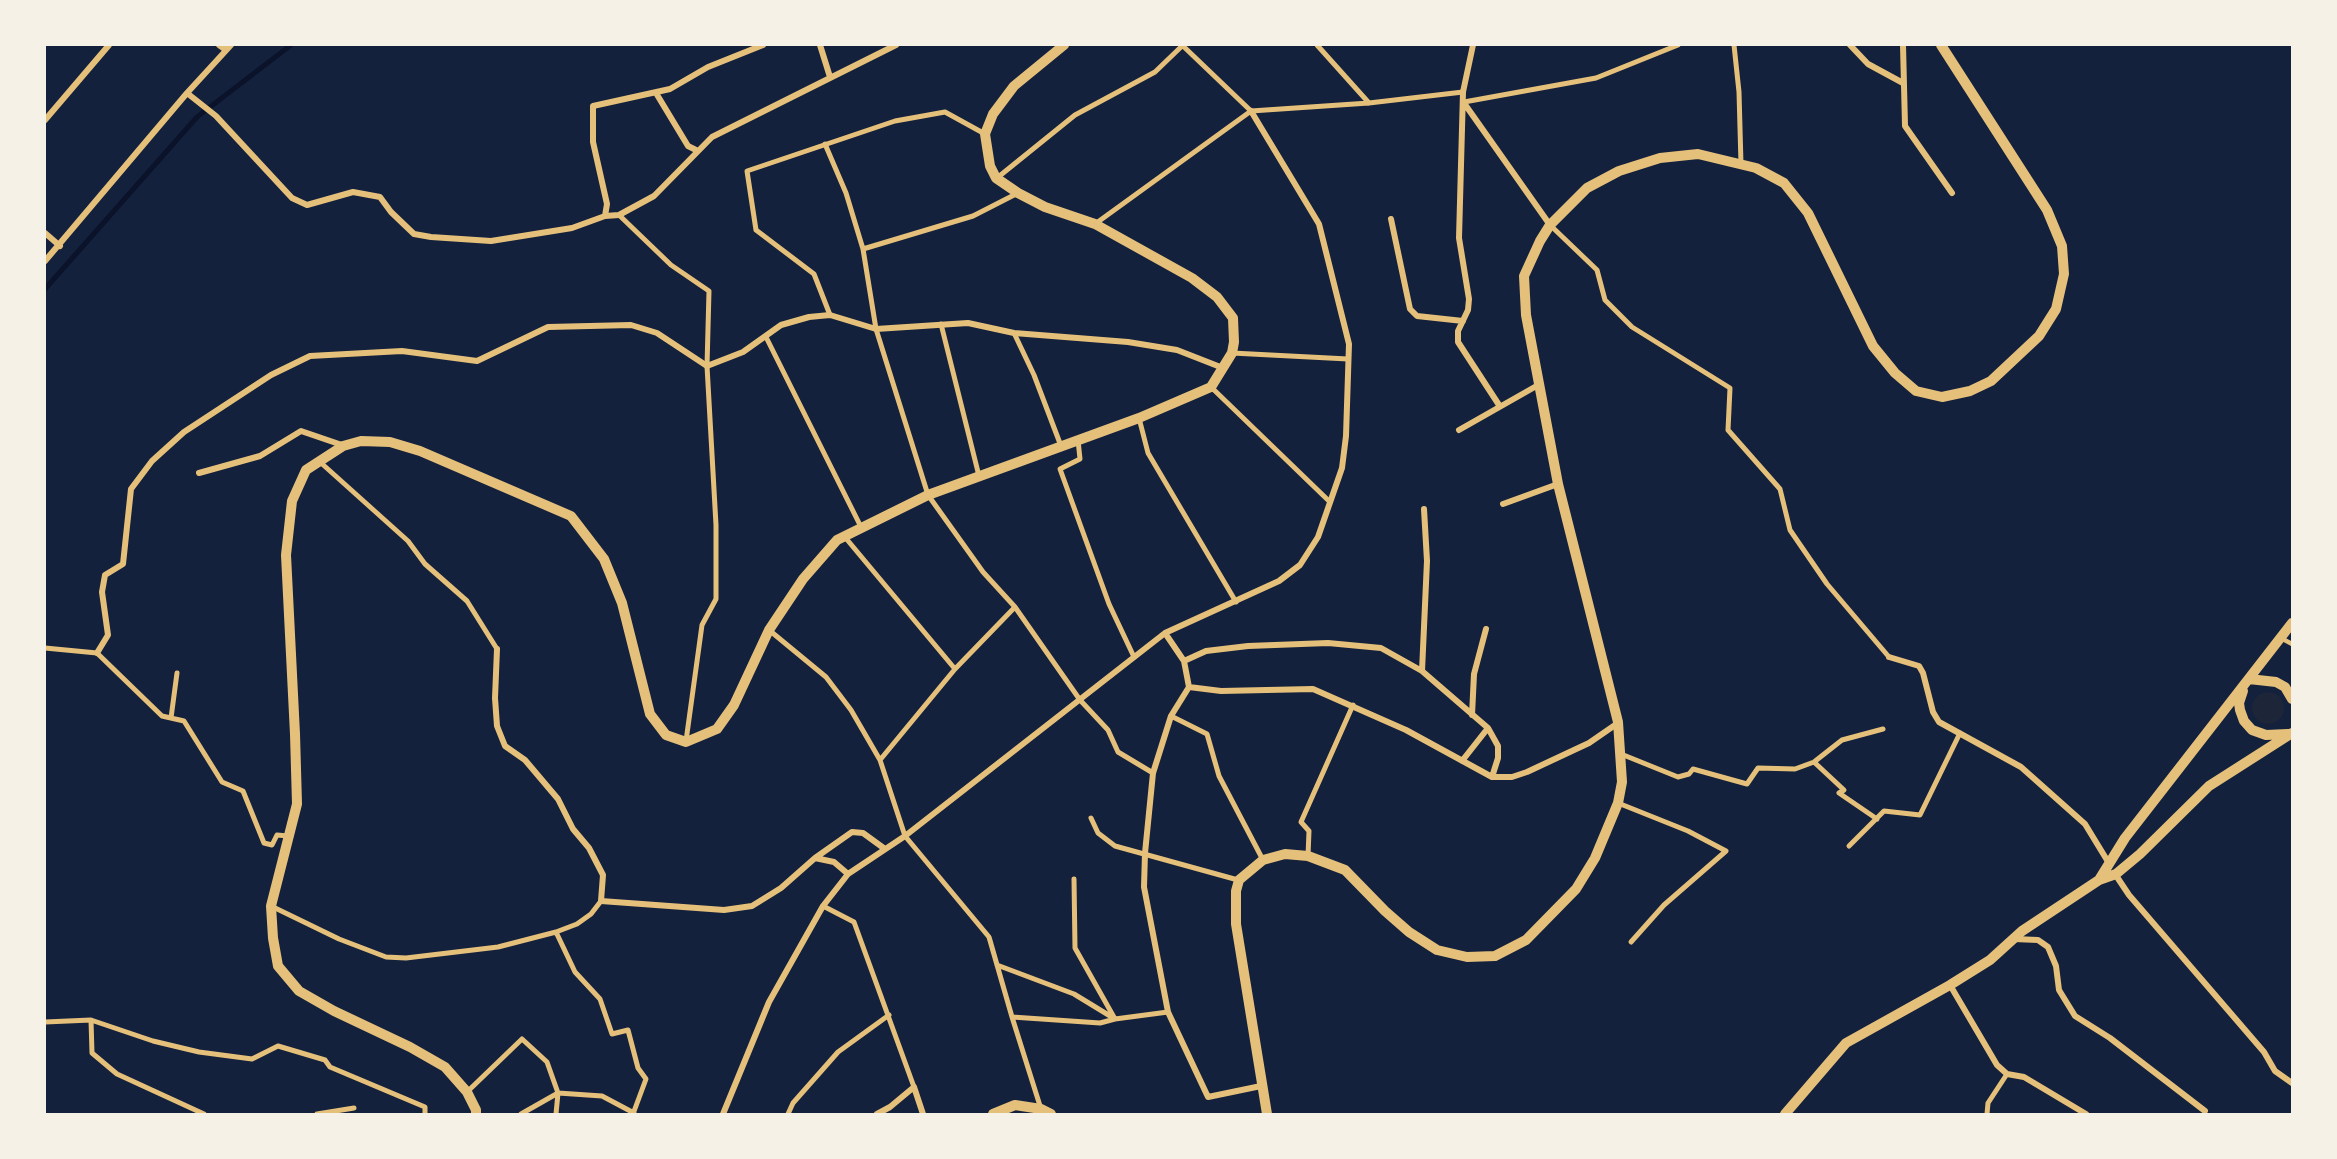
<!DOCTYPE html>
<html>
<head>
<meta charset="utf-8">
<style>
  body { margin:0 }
  #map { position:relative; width:2337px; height:1159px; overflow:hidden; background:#14213d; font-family:"Asap Condensed",sans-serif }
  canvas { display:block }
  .frame { position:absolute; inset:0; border:46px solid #f6f1e7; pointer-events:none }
</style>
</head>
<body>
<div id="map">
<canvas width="2337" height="1159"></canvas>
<div class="frame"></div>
</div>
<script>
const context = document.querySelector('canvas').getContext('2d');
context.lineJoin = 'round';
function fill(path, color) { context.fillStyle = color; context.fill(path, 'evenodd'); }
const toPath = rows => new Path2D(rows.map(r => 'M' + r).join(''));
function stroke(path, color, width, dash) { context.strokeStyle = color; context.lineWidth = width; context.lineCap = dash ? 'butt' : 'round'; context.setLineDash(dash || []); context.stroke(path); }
const green = toPath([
  '2252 708a16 16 0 1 1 32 0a16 16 0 1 1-32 0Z'
]);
const stream = toPath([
  [45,289,197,117,291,45]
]);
const service = toPath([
  [2281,638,2292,644]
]);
const pedestrian = toPath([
  [1182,45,1251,111],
  [1317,45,1369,103],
  [1734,45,1739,92,1741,164],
  [1464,102,1596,78,1678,45],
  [1251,111,1369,103,1463,92],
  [825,144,846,193,863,249,876,329,928,495,983,572,1015,607,1080,700,1108,730,1118,752,1153,773],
  [997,178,1075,115,1155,72,1183,45],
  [619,215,671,265,709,291,707,366,716,525,716,599,702,625,686,741],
  [1095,224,1251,111],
  [1550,225,1597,270,1605,300,1632,327,1730,388,1728,430,1780,489,1790,530,1827,584,1889,657],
  [863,249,973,216,1018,193],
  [830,315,814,274,756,230,747,171,895,121,945,112,985,134],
  [941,324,979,476],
  [1014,333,1034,375,1061,446],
  [766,337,861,527],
  [1232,353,1348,359],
  [1211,387,1330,502],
  [1139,418,1148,453,1236,602],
  [1078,440,1080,459,1060,469,1109,604,1134,657],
  [320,462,408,541,425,564,467,601,497,649],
  [844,536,955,669],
  [769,630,826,677,851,710,880,760,905,836,989,937,1012,1017,1041,1109],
  [45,648,97,653,162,716,184,721,222,782,243,791,264,843,272,845,277,835,288,836],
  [1171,716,1207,734,1219,776,1263,860],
  [171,718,177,673],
  [1621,754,1678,777,1689,774,1693,769,1747,784,1758,768,1795,769,1814,762,1842,740,1883,729],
  [880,760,955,669,1015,607],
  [1814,762,1844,790,1839,793,1877,819],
  [1618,803,1688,831,1726,851,1664,905,1631,942],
  [1091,818,1098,833,1115,846,1238,880],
  [1849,846,1884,811,1920,815,1960,733],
  [1308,856,1309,831,1301,822,1353,705],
  [271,906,339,939,386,957,406,958,498,947,556,932,577,924,591,914,601,901],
  [823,906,854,922,914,1087],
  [556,932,575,972,600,999,612,1034,628,1030,638,1068,646,1079,633,1114],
  [997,965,1074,994,1115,1019,1168,1012],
  [1012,1017,1100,1023,1115,1019,1075,948,1074,879],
  [91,1020,92,1053,117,1074,204,1114],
  [45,1022,91,1020,153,1041,199,1052,252,1059,278,1046,325,1060,330,1067,425,1107,425,1114],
  [467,1092,522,1039,547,1062,558,1093,556,1114],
  [317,1114,354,1108],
  [521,1114,558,1093,602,1096,634,1113],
  [788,1114,793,1103,838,1052,889,1015],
  [1987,1114,1988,1103,2007,1074]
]);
const minor = toPath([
  [219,45,226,50],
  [820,45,830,77],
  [1473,45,1463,92,1459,238,1469,299,1468,310,1458,331,1458,342,1499,405],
  [1850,45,1868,64,1903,83],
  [1903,45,1905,126,1952,193],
  [187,93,216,116,292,198,307,205,353,192,380,197,391,212,414,234,431,237,491,241,572,228,605,216,619,215,654,196,712,137,896,45],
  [656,93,688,146,698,151],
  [1464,103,1550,225],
  [45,120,109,45],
  [605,216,607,204,593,142,593,106,670,89,708,67,763,45],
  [1391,219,1410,309,1417,316,1463,321],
  [45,233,60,246],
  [45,261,187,93,231,45],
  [1459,430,1540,384],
  [199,473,260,456,301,431,342,445],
  [1503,504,1558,484],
  [1165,633,1184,661,1189,687],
  [497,649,495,698,497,726,505,746,525,760,558,799,573,829,589,848,603,875,601,901,724,910,752,906,781,888,815,858,834,862,848,874],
  [97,653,108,635,102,592,105,575,123,564,131,489,152,461,184,432,271,375,310,356,402,351,477,361,548,327,631,325,657,333,707,366,743,352,781,325,809,317,830,315,876,329,968,323,1014,333,1128,342,1177,350,1223,368],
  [1889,657,1919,666,1923,673,1933,712,1939,722,2021,767,2085,824,2110,865],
  [1184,661,1206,651,1248,646,1328,643,1381,648,1422,671,1488,728,1498,746,1498,758,1492,777],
  [1422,671,1427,561,1424,509],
  [1189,687,1171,716,1153,773,1145,853,1144,887,1168,1012,1208,1097,1261,1086],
  [1189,687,1221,691,1313,689,1406,730,1492,777,1512,777,1527,772,1589,743,1618,723],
  [1472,715,1474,674,1486,629],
  [1462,761,1488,728],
  [815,858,852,832,863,833,885,849],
  [2115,874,2129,895,2264,1052,2275,1071,2292,1083],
  [2014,939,2038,940,2048,947,2056,966,2059,990,2075,1016,2110,1038,2205,1111],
  [1950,985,1997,1065,2007,1074,2024,1077,2086,1114],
  [723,1114,769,1002,823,906,848,874,905,836,1165,633,1279,581,1300,565,1318,537,1342,468,1346,436,1349,344,1319,224,1251,111],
  [877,1114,890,1107,914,1087,923,1114]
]);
const tertiary = toPath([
  [2249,679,2276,682,2285,687,2292,699],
  [2243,691,2239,703,2240,710,2244,721,2252,730,2266,735,2288,734],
  [2099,880,2125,838,2292,623],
  [476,1114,476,1110,467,1092,445,1067,410,1047,334,1011,299,991,278,966,273,938,271,906,297,804,295,734,286,555,292,501,306,470,343,446,361,441,390,442,420,451,571,516,604,559,622,603,650,714,666,735,686,742,717,729,734,705,769,630,803,579,837,540,928,495,1139,418,1211,387,1232,353,1234,342,1233,318,1217,297,1192,278,1095,224,1045,207,1018,193,996,178,990,166,985,134,993,114,1014,86,1064,45],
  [993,1114,1015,1105,1041,1109,1051,1114],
  [1267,1114,1236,924,1236,891,1239,880,1263,860,1285,854,1308,856,1345,870,1385,911,1409,932,1437,950,1467,957,1495,956,1526,940,1576,889,1595,858,1618,803,1622,782,1618,722,1558,484,1526,315,1524,276,1540,241,1550,225,1587,188,1619,171,1660,158,1698,154,1756,168,1784,183,1808,213,1873,346,1895,373,1916,391,1942,397,1970,391,1991,381,2039,336,2056,309,2064,274,2062,246,2047,210,1941,45],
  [1785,1114,1846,1043,1950,985,1990,960,2022,931,2099,880,2116,874,2140,854,2209,786,2292,733]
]);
fill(green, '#1d2539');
stroke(stream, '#0b132b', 5);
stroke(service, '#e5c07b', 4.5);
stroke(pedestrian, '#e5c07b', 5);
stroke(minor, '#e5c07b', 6);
stroke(tertiary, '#e5c07b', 10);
</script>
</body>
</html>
